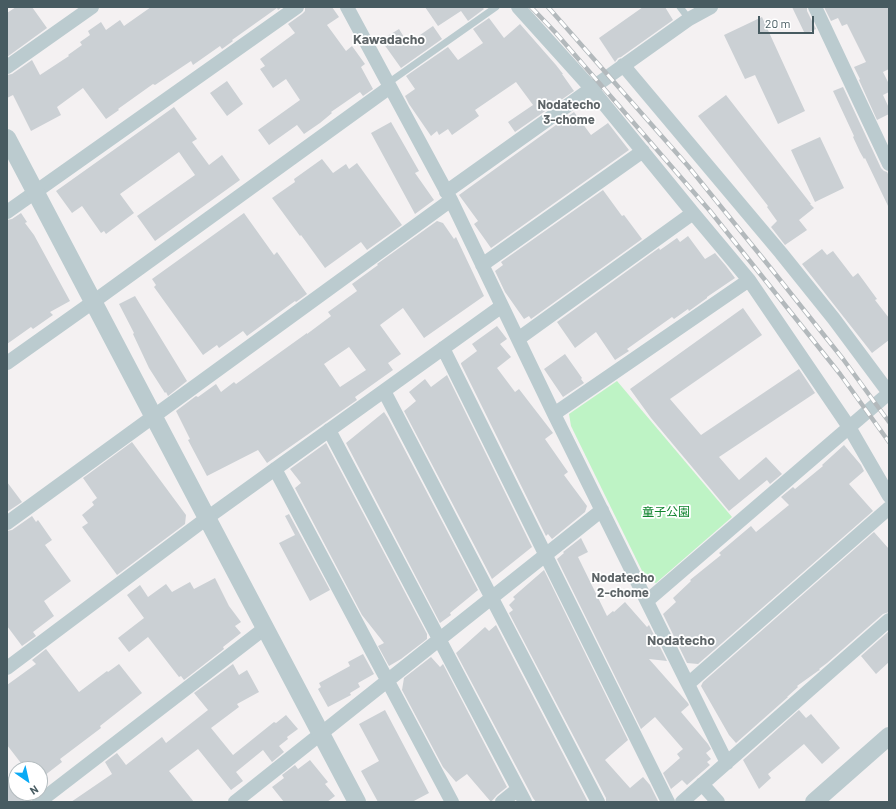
<!DOCTYPE html>
<html>
<head>
<meta charset="utf-8">
<style>
  body { margin:0 }
  #map { position:relative; width:896px; height:809px; overflow:hidden; background:#f4f1f2; font-family:Barlow,sans-serif }
  canvas { display:block }
  .frame { position:absolute; inset:0; border:8px solid #475b61; pointer-events:none }
  .north { position:absolute; left:8px; top:761px; width:40px; height:40px; box-sizing:border-box; background:#fff; border:1px solid #b5bdc0; border-radius:50%; rotate:146deg; font-size:11px; font-weight:700; line-height:16px; text-align:center; color:#475b61 }
  .north::after { content:''; display:block; margin:auto; width:14px; height:18px; background:#0aaaf5; clip-path:polygon(50% 0,100% 100%,50% 72%,0 100%) }
  .scale { position:absolute; left:758px; top:16px; width:56px; height:18px; box-sizing:border-box; border:2px solid #475b61; border-top:0; padding-left:5px; font-size:12px; line-height:14px; white-space:nowrap; color:#475b61; -webkit-text-stroke:3px #fff; paint-order:stroke }
</style>
</head>
<body>
<div id="map">
<canvas width="896" height="809"></canvas>
<div class="frame"></div>
<div class="north">N</div>
<div class="scale">20 m</div>
</div>
<script>
const context = document.querySelector('canvas').getContext('2d');
context.lineJoin = 'round';
function fill(path, color) { context.fillStyle = color; context.fill(path, 'evenodd'); }
const toPath = rows => new Path2D(rows.map(r => 'M' + r).join(''));
function stroke(path, color, width, dash) { context.strokeStyle = color; context.lineWidth = width; context.lineCap = dash ? 'butt' : 'round'; context.setLineDash(dash || []); context.stroke(path); }
function label(font, color, halo, rows, align = 'center') {
  context.font = font + ' Barlow,"Noto Sans JP",sans-serif'; context.lineWidth = 3.5; context.setLineDash([]); context.textBaseline = 'middle'; context.strokeStyle = halo; context.fillStyle = color; for (const [text, x, y, turn = 0] of rows) {
    context.save(); context.translate(x, y); context.rotate((+turn || 0) * Math.PI / 180); context.textAlign = isNaN(turn) ? turn : align; if (halo) context.strokeText(text, 0, 0); context.fillText(text, 0, 0); context.restore();
  }
}
const green = toPath([
  [617,381,732,517,656,583,646,579,571,426,569,414]
]);
const building = toPath([
  [16,7,32,7,47,28,7,57,7,13],
  [151,7,282,7,278,10,277,8,232,40,233,41,222,49,220,46,193,65,191,61,155,85,153,84,118,109,119,110,106,119,83,88,57,107,61,115,31,131,13,95,7,98,7,75,12,74,32,60,40,75,69,56,68,55,82,45,80,42,90,35,88,31,101,22,106,30,120,20,124,26],
  [305,7,332,7,339,17,327,25,346,51,352,46,365,64,361,67,373,89,363,96,360,92,331,112,332,113,320,123,304,134,297,125,269,145,258,130,300,100,286,79,273,88,260,69,265,66,260,59,295,33,288,24,302,14,305,11],
  [425,7,482,7,484,9,468,21,461,11,438,26],
  [643,7,665,7,673,20,621,57,618,58,615,62,599,38],
  [792,7,807,7,807,11,816,29,805,34],
  [824,7,889,7,889,69,883,72,889,84,889,92,883,95,889,108,889,114,877,120,859,80,860,79,854,67,866,62,847,24,842,26,838,18,831,21],
  [762,17,805,111,778,124,755,75,745,79,724,35],
  [489,18,504,38,520,24,556,65,563,74,562,74,574,91,515,132,508,122,533,105,516,82,475,110,479,116,452,135,448,129,439,135,437,131,431,136,409,104,405,96,415,89,406,76,448,47,458,60,483,43,473,29],
  [433,26,442,39,401,68,381,40,399,29,407,42,409,41,410,42],
  [227,81,243,104,227,116,210,93],
  [843,87,881,168,884,171,887,172,889,176,889,208,865,158,864,159,860,152,853,137,854,136,833,91],
  [726,95,811,204,810,204,814,208,799,220,807,230,785,245,771,227,777,221,767,207,768,206,698,116],
  [174,107,197,139,192,142,209,165,222,155,240,180,155,241,137,216,195,175,179,152,120,194,134,213,106,234,104,231,101,233,82,206,72,213,56,191],
  [574,112,591,135,608,123,629,150,491,248,474,224,478,221,459,195],
  [391,122,419,171,415,173,434,200,415,214,371,133],
  [820,137,844,188,815,202,791,150],
  [322,159,333,173,346,164,349,169,357,163,402,225,367,250,361,242,325,268,301,235,300,236,272,198,295,182,294,179],
  [603,190,622,216,624,215,642,239,531,319,529,316,524,319,505,292,495,271,503,265,501,262],
  [21,213,27,222,25,223,34,235,70,301,50,312,53,315,33,329,31,327,7,344,7,220,12,219],
  [244,213,274,255,277,252,307,294,296,302,295,301,247,336,243,331,219,348,217,345,203,355,154,287,156,285,152,279],
  [437,221,443,223,454,239,456,237,484,296,424,338,403,308,380,325,401,354,388,363,393,370,355,397,357,400,267,463,258,450,207,476,188,440,190,439,176,411,196,396,198,397,216,384,221,392,234,382,236,384,307,333,307,334,331,316,328,312,357,291,352,284,378,265,377,264],
  [349,347,366,370,340,387,324,364],
  [688,236,705,259,715,253,726,266,735,278,707,297,707,298,689,311,688,309,674,319,672,317,627,349,629,351,615,360,596,332,575,348,557,322,652,253,659,248,660,250,677,238,680,242],
  [822,249,827,255,833,251,853,277,858,273,877,299,875,300,889,318,889,340,872,353,802,264],
  [135,296,187,381,168,396,166,392,165,393,149,368,133,334,134,333,119,304],
  [743,308,762,335,670,399,701,435,799,369,815,393,719,457,739,480,766,457,782,474,770,484,767,480,729,511,651,418,630,389],
  [497,326,507,339,500,344,511,357,497,368,515,392,519,389,553,433,545,439,568,472,564,475,587,506,585,512,552,539,548,534,546,536,461,364,461,363,477,351,472,344],
  [565,354,582,378,581,379,584,383,563,397,544,369],
  [447,375,532,547,492,579,404,411,416,401,409,392,425,379,431,387],
  [384,412,388,418,478,590,450,613,451,615,440,623,346,443],
  [132,442,186,515,185,524,117,575,82,527,88,523,82,515,94,505,92,502,97,498,83,478],
  [326,443,427,634,427,639,401,659,389,666,378,646,384,643,362,615,295,488,301,483,290,469],
  [844,445,861,465,864,471,849,484,873,511,698,664,687,663,663,614,676,602,673,598,691,581,690,580,721,555,719,553,751,526,756,532,789,505,781,497,793,487,795,489,823,466,822,465],
  [7,482,22,502,7,512],
  [289,514,330,590,310,601,279,543,295,535,285,516],
  [32,516,36,522,38,520,52,540,45,545,71,581,44,601,54,616,33,632,36,636,22,646,7,626,7,531,12,530],
  [874,532,889,549,889,612,883,614,827,663,819,669,820,670,818,671,797,686,798,687,787,697,788,697,736,743,729,735,701,686,703,682],
  [581,538,588,552,578,557,607,616,613,611,614,612,625,602,647,627,649,625,667,661,649,659,688,703,689,705,681,712,708,744,711,749,706,753,711,759,707,762,710,765,687,785,682,780,671,789,663,773,680,758,677,754,683,749,655,717,641,729,557,559,564,553,563,552],
  [544,570,628,740,605,760,630,788,643,777,650,785,658,801,656,802,606,802,606,798,509,613,513,610,509,605,515,599,513,597],
  [215,578,229,606,241,622,235,626,241,633,223,647,224,649,184,680,181,676,179,677,148,637,129,652,118,638,144,618,127,595,140,585,148,597,166,584,172,592,190,582,194,589],
  [496,625,588,802,536,802,533,798,456,653,485,627,489,631],
  [889,631,889,662,876,674,861,656],
  [46,649,79,692,107,671,108,672,119,664,142,693,100,726,101,728,60,759,62,762,40,779,40,769,22,769,24,767,7,745,7,685,36,664,32,660],
  [363,654,374,674,358,683,360,687,350,693,351,695,328,707,318,689,321,687,319,683,350,666,348,662],
  [431,657,440,667,443,664,507,787,497,795,491,802,467,774,456,782,443,767,402,690,404,678],
  [233,664,239,675,247,670,259,692,237,704,239,707,211,728,233,755,274,722,276,723,286,715,298,729,287,737,288,739,279,746,284,752,272,762,263,750,236,772,243,781,231,790,198,749,169,771,194,802,71,802,112,774,105,762,117,753,126,765,162,737,166,743,208,710,194,693],
  [385,710,429,793,412,802,378,802,361,771,379,761,359,724],
  [799,710,806,718,811,714,840,748,822,764,804,744,768,774,771,778,759,789,743,760],
  [310,760,328,782,325,784,335,796,327,802,284,802,272,787,284,778,282,775,295,765,298,769],
  [16,773,16,793,34,793,22,802,7,802,7,777,11,777]
]);
const service = toPath([
  [680,7,689,19],
  [388,83,496,7]
]);
const minor = toPath([
  [347,7,451,200,554,414,727,763],
  [518,7,591,88,693,213,749,280,849,427,889,496],
  [815,7,889,164],
  [623,65,781,253,834,319,889,393],
  [7,67,92,7],
  [446,192,689,19,711,7],
  [7,212,297,7],
  [482,265,643,151],
  [518,339,693,213],
  [443,348,668,802],
  [7,363,93,302,390,87],
  [384,391,598,802],
  [554,414,749,280],
  [329,430,525,802],
  [275,469,452,802],
  [7,523,451,200],
  [647,601,889,393],
  [7,668,207,518,502,306],
  [688,684,889,508],
  [702,784,718,802],
  [39,802,265,628],
  [235,802,602,510],
  [502,802,518,789],
  [682,802,889,620]
]);
const tertiary = toPath([
  [7,138,207,518,357,802],
  [814,802,889,736]
]);
const rail = toPath([
  [531,7,555,32,710,211,840,374,889,442],
  [548,7,688,166,769,266,843,359,889,422]
]);
const parkNames = [
  ["童子公園",666,512]
];
const neighbourhoodNames = [
  ["Nodatecho",569,105],
  ["3-chome",569,120],
  ["Nodatecho",623,578],
  ["2-chome",623,593]
];
const quarterNames = [
  ["Kawadacho",389,39],
  ["Nodatecho",681,640]
];
fill(green, '#bef3c5');
fill(building, '#cbd0d4');
stroke(service, '#bbcbcf', 7);
stroke(minor, '#bbcbcf', 14);
stroke(tertiary, '#bbcbcf', 18);
stroke(rail, '#b3b9bc', 4.5);
stroke(rail, '#fff', 3, [9]);
label('12px', '#10842e', '#fff', parkNames);
label('bold 13px', '#5d6467', '#fff', neighbourhoodNames);
label('bold 14px', '#5d6467', '#fff', quarterNames);
</script>
</body>
</html>
